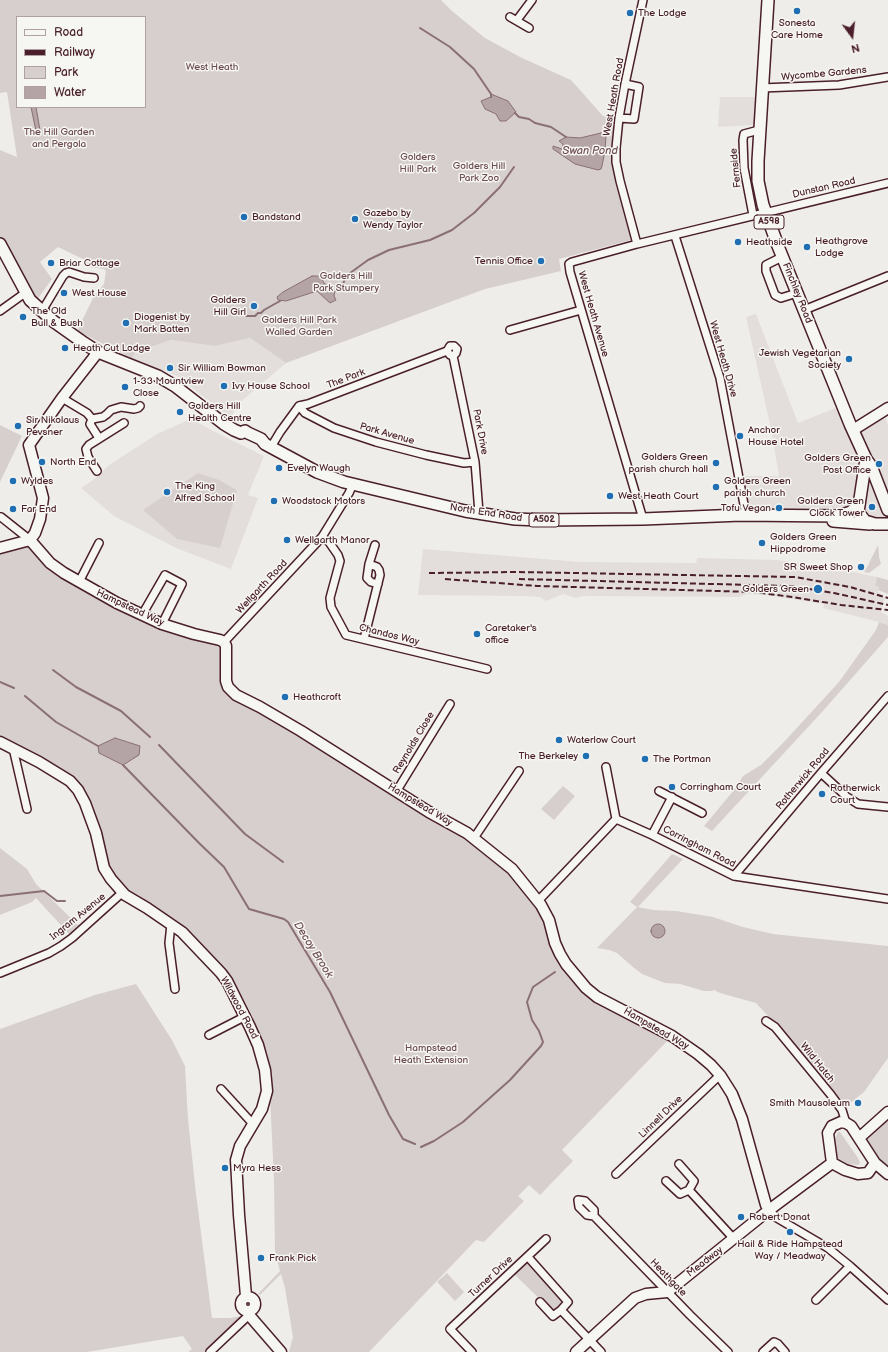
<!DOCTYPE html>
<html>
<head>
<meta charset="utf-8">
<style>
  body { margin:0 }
  #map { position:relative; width:888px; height:1352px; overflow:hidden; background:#efedea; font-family:"Balsamiq Sans",sans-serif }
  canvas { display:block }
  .legend { position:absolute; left:16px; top:16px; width:130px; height:92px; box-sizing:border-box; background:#f6f6f2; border:1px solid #b1a0a2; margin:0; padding:5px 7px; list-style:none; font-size:12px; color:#4a1f2b }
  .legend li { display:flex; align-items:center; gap:8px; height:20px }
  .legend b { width:20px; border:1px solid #b1a0a2 }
  .north { position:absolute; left:832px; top:16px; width:40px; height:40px; -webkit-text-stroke:3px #f6f6f2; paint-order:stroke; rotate:165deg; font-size:11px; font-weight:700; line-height:16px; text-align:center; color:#4a1f2b }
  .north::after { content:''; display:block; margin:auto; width:14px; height:18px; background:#4a1f2b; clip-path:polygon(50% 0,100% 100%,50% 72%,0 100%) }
</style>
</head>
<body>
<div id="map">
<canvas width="888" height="1352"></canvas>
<ul class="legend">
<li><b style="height:5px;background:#f6f6f2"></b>Road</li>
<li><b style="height:5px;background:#4a1f2b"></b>Railway</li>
<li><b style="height:11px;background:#d7cfce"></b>Park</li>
<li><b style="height:11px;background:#b4a4a5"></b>Water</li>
</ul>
<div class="north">N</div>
</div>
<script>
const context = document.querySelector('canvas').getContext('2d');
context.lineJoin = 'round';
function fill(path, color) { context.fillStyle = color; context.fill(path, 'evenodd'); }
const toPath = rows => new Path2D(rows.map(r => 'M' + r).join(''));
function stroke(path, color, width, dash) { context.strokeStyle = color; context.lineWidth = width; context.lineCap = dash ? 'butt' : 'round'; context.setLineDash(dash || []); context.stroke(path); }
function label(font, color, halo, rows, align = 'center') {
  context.font = font + ' "Balsamiq Sans",sans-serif'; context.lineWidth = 3; context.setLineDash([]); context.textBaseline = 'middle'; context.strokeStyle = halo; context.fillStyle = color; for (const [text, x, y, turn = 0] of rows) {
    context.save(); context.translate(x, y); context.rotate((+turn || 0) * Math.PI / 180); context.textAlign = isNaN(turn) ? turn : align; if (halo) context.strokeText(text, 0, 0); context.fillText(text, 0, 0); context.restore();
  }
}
const built = toPath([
  [720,97,755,97,754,125,718,127],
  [756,314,798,423,843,405,853,430,883,412,888,425,888,527,857,524,746,520,740,476,779,476,771,429,746,317],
  [250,338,286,363,238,404,231,418,177,376,132,358,140,345,151,347,171,340,215,346],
  [191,419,215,432,264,456,248,495,258,498,231,569,176,548,114,516,81,488,93,480,109,465,157,434],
  [423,549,580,562,696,563,697,558,777,560,829,567,831,563,848,567,848,571,877,577,875,586,879,587,878,592,885,597,881,612,888,616,888,625,879,622,823,608,824,604,766,595,747,594,739,597,583,596,576,598,563,594,546,601,540,597,525,596,418,595]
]);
const green = toPath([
  [0,0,441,0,452,11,485,38,522,58,571,80,603,116,613,119,612,162,615,182,631,240,559,259,561,271,485,289,286,363,250,338,215,346,171,340,151,347,140,345,132,358,77,331,94,296,104,284,106,271,104,269,88,267,87,261,58,247,40,262,52,279,34,304,0,244,0,150,17,157,7,92,0,93],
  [17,17,145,17,145,107,17,107],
  [0,425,22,436,0,482],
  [198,473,219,480,237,490,220,548,177,539,143,510],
  [26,542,50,563,142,615,220,640,228,687,474,838,538,901,555,943,597,997,672,1036,562,1150,573,1161,540,1195,529,1185,518,1196,524,1201,484,1242,476,1240,369,1352,289,1352,293,1337,285,1288,281,1274,260,1295,258,1294,280,1271,275,1252,274,1180,268,1055,251,1013,232,977,170,917,129,890,106,865,84,795,0,737,0,548],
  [878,545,879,554,879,557,881,564,869,573,864,572,869,564,869,563],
  [877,577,888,580,888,594,878,590,879,587,875,586],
  [879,622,888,625,888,637,822,712,712,831,704,826,734,790,743,776,761,765,783,743,839,682,876,630],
  [563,786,575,796,554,820,541,809],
  [0,848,27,869,36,884,78,925,69,934,36,898,32,902,0,915],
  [672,854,683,859,638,907,653,910,676,911,713,917,743,927,773,934,888,946,888,1058,864,1092,844,1108,782,1031,756,1003,720,993,714,990,712,991,704,991,680,984,665,983,642,974,634,968,617,953,609,950,597,948,637,907,630,902],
  [136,984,172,1040,185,1066,188,1119,196,1194,212,1318,230,1318,249,1315,210,1352,188,1352,192,1349,183,1336,87,1352,0,1352,0,1029,95,995],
  [888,1112,888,1173,859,1138],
  [838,1132,840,1132,858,1158,860,1163,858,1165,848,1164,836,1159,834,1141],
  [528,1260,563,1301,554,1310,551,1310,514,1274],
  [447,1273,464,1292,455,1301,437,1282]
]);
const water = toPath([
  [491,94,508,101,516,112,506,121,500,121,496,114,485,109,481,101,491,97,491,94],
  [31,107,36,107,40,130,36,131,31,107],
  [601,133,606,136,605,151,602,166,601,169,598,170,575,164,553,149,553,146,562,149,563,144,559,141,566,137,580,138,601,133],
  [312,276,319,276,322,279,324,283,335,291,334,296,336,300,330,303,317,291,286,301,278,300,277,297,283,292,312,276],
  [115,738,140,746,139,755,123,765,99,753,98,746,115,738],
  '651 931a7 7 0 1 1 14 0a7 7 0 1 1-14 0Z'
]);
const stream = toPath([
  [420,28,450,47,474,69,491,94,491,97],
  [515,113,519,117,529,119,535,123,551,127,566,137],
  [335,291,343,284,346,276,368,260,389,250,430,240,452,230,474,213,500,187,514,167],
  [243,314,247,316,255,316,258,313,261,313,264,310,280,301],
  [53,670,76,687,121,711,150,737],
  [0,682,14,688],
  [25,696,56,722,98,746],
  [159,745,245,834,283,862],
  [123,765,199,843,224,867,249,909,284,919,288,922,330,992,389,1115,403,1139,415,1144],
  [0,896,44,891,57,901,65,901],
  [421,1147,434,1141,463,1122,510,1080,541,1046,543,1042,539,1031,532,1020,527,1002,533,987,555,972]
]);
const street = toPath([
  [510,17,529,28],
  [517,20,532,0],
  [761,88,839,85,888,77],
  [619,118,634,119,639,87,625,84],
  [753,215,744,168,743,140,744,134,759,130],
  [675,236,720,378,746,515],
  [637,244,620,181,616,162,616,148,619,118,625,84,643,0],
  [782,257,766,265,766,271,775,295,781,298,797,293],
  [804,310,888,276],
  [0,311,25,293],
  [42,311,63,276,66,273,69,272,84,277,94,278],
  [510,330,581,310],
  [453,356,475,462,479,513],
  [62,398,87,413,92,419,103,417,107,414,111,410,121,407,134,409,138,408,140,406],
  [299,406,305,413,334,428,376,442,426,455,464,463,475,462],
  [92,419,90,424,99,438],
  [271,447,280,432,299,406,308,404,447,351,450,346,454,346,457,349,456,353,453,356,450,355,447,351],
  [97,471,88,457,86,449,89,445,124,423],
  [1,517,30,540],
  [643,519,570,272,569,264,572,262,637,244,888,183],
  [322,537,329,542,338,555,340,561,330,598,331,607,346,635,487,669],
  [369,564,375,545],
  [79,582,99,543],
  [142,615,165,575,182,584,162,624],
  [364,639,380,575,379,570,377,567,369,564,367,578,371,582,378,584],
  [224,642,322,537,349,493,353,484],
  [13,748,27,809],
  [606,767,616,819],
  [821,773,847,797,858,804,888,807],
  [659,791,702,813],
  [396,792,450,704],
  [652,835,672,797],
  [474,838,519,771],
  [734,876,821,773,888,696],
  [538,901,616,819,652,835,734,876,888,899],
  [171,924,169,943,175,989],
  [0,973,49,953,61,946,72,938,123,892],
  [766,1021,775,1027,831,1095,842,1110,846,1123],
  [209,1035,246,1016],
  [221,1089,253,1124],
  [616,1174,720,1075],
  [666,1181,680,1194,689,1190,694,1181,679,1164],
  [689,1190,734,1239],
  [769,1210,777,1218,828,1248,850,1266,888,1300],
  [594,1216,594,1210,585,1201,578,1200,579,1207,587,1215,594,1216,690,1315,728,1352],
  [528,1257,568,1302,561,1310,601,1352],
  [816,1300,850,1266],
  [540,1302,553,1316,561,1310],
  [210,1352,249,1315],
  [472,1352,450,1329,546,1239],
  [763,1352,774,1342,778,1344,785,1352]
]);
const secondary = toPath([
  [853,430,888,408],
  [30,540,50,563,64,573,117,603,162,624,194,634,220,640,224,642,226,646,226,681,228,687,236,695,260,707,301,731,429,812,467,833,512,869,541,905,549,920,555,943,560,954,566,964,586,988,597,997,672,1036,698,1054,711,1065,720,1075,732,1094,742,1119,766,1205,769,1210],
  [30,540,35,533,40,519,43,498,29,445,62,398,98,352],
  [0,548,30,540],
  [0,742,39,762,70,781,78,790,85,803,96,833,104,868,111,879,125,895,147,908,182,932,221,973,227,981,250,1027,258,1045,265,1070,267,1091,262,1109,240,1146,236,1160,239,1215,246,1296],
  [841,1122,846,1123,851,1126,875,1163,868,1173,858,1174,845,1170,832,1163,828,1133,832,1126,841,1122],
  [859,1138,888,1112],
  [875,1163,888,1174],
  '241 1304a7 7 0 1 1 14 0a7 7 0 1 1-14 0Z',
  [248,1311,249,1315,281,1352],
  [576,1352,635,1298,646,1294,667,1292,769,1210,832,1163]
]);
const primary = toPath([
  [768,0,758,161,758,181,763,205,778,246,850,424,866,459,871,466,888,510],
  [0,244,30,300,53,321,84,343,98,352,158,376,175,386,224,424,234,430,241,433,245,431,248,433,261,439,265,444,317,472,344,482,465,511,515,519,541,520,643,519,741,515,839,516,851,512,859,505],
  [866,459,858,512,865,521,875,524,888,524],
  [833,521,870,524]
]);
const rail = toPath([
  [429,573,518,572,795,577,850,587,888,598],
  [445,579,537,586,754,592,792,597,841,605,888,610],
  [519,579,790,586,834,593,888,605]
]);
const markers = [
  [797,11,4,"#1f6fb2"],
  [630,13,4,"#1f6fb2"],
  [244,217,4,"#1f6fb2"],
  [355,219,4,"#1f6fb2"],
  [738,242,4,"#1f6fb2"],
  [807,247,4,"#1f6fb2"],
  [541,261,4,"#1f6fb2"],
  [51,263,4,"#1f6fb2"],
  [64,293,4,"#1f6fb2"],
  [254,306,4,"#1f6fb2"],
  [23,317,4,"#1f6fb2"],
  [126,323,4,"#1f6fb2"],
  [65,348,4,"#1f6fb2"],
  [849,359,4,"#1f6fb2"],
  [170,368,4,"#1f6fb2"],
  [224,386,4,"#1f6fb2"],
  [125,387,4,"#1f6fb2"],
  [180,412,4,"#1f6fb2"],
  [18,426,4,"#1f6fb2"],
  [740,436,4,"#1f6fb2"],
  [42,462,4,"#1f6fb2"],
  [716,463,4,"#1f6fb2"],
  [879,464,4,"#1f6fb2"],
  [279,468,4,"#1f6fb2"],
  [13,481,4,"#1f6fb2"],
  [716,487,4,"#1f6fb2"],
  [167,492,4,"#1f6fb2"],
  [610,496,4,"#1f6fb2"],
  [274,501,4,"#1f6fb2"],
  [872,507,4,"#1f6fb2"],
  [779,508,4,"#1f6fb2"],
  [13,509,4,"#1f6fb2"],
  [287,540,4,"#1f6fb2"],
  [762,543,4,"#1f6fb2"],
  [861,567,4,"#1f6fb2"],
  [818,589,5,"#1f6fb2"],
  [477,634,4,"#1f6fb2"],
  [285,697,4,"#1f6fb2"],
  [559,740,4,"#1f6fb2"],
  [586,756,4,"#1f6fb2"],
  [645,759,4,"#1f6fb2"],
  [672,787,4,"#1f6fb2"],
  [822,794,4,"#1f6fb2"],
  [858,1103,4,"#1f6fb2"],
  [225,1168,4,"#1f6fb2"],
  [741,1217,4,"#1f6fb2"],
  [790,1232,4,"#1f6fb2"],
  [261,1258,4,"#1f6fb2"]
];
const shields = [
  [769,222,30],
  [544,520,30]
];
const shieldNames = [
  ["A598",769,222],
  ["A502",544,520]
];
const poiNames = [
  ["The Lodge",638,13],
  ["Sonesta",797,23,"center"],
  ["Care Home",797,35,"center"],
  ["Gazebo by",363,213],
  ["Wendy Taylor",363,225],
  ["Bandstand",252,217],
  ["Heathgrove",815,241],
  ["Lodge",815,253],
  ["Heathside",746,242],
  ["Tennis Office",533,261,"right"],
  ["Briar Cottage",59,263],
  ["West House",72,293],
  ["Golders",246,300,"right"],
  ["Hill Girl",246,312,"right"],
  ["The Old",31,311],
  ["Bull & Bush",31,323],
  ["Diogenist by",134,317],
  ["Mark Batten",134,329],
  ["Heath Cut Lodge",73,348],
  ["Jewish Vegetarian",841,353,"right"],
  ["Society",841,365,"right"],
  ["Sir William Bowman",178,368],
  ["1-33 Mountview",133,381],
  ["Close",133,393],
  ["Ivy House School",232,386],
  ["Golders Hill",188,406],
  ["Health Centre",188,418],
  ["Sir Nikolaus",26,420],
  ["Pevsner",26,432],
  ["Anchor",748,430],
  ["House Hotel",748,442],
  ["Golders Green",708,457,"right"],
  ["parish church hall",708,469,"right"],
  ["Golders Green",871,458,"right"],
  ["Post Office",871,470,"right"],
  ["North End",50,462],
  ["Evelyn Waugh",287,468],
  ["Wyldes",21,481],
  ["Golders Green",724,481],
  ["parish church",724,493],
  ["The King",175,486],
  ["Alfred School",175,498],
  ["West Heath Court",618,496],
  ["Woodstock Motors",282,501],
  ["Golders Green",864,501,"right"],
  ["Clock Tower",864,513,"right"],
  ["Tofu Vegan",771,508,"right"],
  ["Far End",21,509],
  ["Golders Green",770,537],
  ["Hippodrome",770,549],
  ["Wellgarth Manor",295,540],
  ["SR Sweet Shop",853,567,"right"],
  ["Golders Green",809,589,"right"],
  ["Caretaker's",485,628],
  ["office",485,640],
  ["Heathcroft",293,697],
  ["Waterlow Court",567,740],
  ["The Berkeley",578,756,"right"],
  ["The Portman",653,759],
  ["Corringham Court",680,787],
  ["Rotherwick",830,788],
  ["Court",830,800],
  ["Smith Mausoleum",850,1103,"right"],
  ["Myra Hess",233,1168],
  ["Robert Donat",749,1217],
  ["Hail & Ride Hampstead",790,1244,"center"],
  ["Way / Meadway",790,1256,"center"],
  ["Frank Pick",269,1258]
];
const parkNames = [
  ["West Heath",212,67],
  ["The Hill Garden",59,132],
  ["and Pergola",59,144],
  ["Golders",418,157],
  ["Hill Park",418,169],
  ["Golders Hill",479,166],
  ["Park Zoo",479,178],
  ["Golders Hill",346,276],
  ["Park Stumpery",346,288],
  ["Golders Hill Park",299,320],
  ["Walled Garden",299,332],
  ["Hampstead",431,1048],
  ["Heath Extension",431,1060]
];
const streetNames = [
  ["Wycombe Gardens",824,74,-5],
  ["West Heath Road",614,97,-80],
  ["Fernside",736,168,-96],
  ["Dunstan Road",824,188,-13],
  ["Finchley Road",797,293,68],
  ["West Heath Avenue",593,314,74],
  ["West Heath Drive",723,359,74],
  ["The Park",346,379,-21],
  ["Park Drive",480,432,79],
  ["Park Avenue",387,434,16],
  ["North End Road",486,513,9],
  ["Wellgarth Road",262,587,-47],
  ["Hampstead Way",130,608,25],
  ["Chandos Way",389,635,14],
  ["Reynolds Close",414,743,-59],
  ["Rotherwick Road",803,779,-50],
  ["Hampstead Way",420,805,31],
  ["Corringham Road",699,847,27],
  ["Ingram Avenue",78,917,-39],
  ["Wildwood Road",239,1008,62],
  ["Hampstead Way",656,1029,30],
  ["Wild Hatch",817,1063,51],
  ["Linnell Drive",661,1117,-44],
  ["Meadway",705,1262,-38],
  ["Turner Drive",491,1277,-43],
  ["Heathgate",668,1278,46]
];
const waterNames = [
  ["Swan Pond",590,151],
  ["Decoy Brook",313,950,58]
];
fill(built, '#e3dedc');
fill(green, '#d7cfce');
fill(water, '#b4a4a5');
stroke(water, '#8a6f74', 1);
stroke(stream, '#8a6f74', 2);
stroke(street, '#4a1f2b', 10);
stroke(secondary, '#4a1f2b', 13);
stroke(primary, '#4a1f2b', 14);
stroke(street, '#f6f6f2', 7);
stroke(secondary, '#f6f6f2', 10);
stroke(primary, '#f6f6f2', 11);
stroke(rail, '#4a1f2b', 2, [6, 3]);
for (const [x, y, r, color] of markers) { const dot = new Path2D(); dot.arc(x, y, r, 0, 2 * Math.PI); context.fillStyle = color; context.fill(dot); stroke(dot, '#f6f6f2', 1.5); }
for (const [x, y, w] of shields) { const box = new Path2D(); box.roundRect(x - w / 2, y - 7, w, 14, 3); context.fillStyle = '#f6f6f2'; context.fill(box); stroke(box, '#4a1f2b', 1); }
label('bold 9px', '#4a1f2b', null, shieldNames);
label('10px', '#4a1f2b', '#f6f6f2', poiNames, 'left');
label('10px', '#6d4b54', '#f6f6f2', parkNames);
label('10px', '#4a1f2b', '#f6f6f2', streetNames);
label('italic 11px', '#6f4e56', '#f6f6f2', waterNames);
</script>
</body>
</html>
